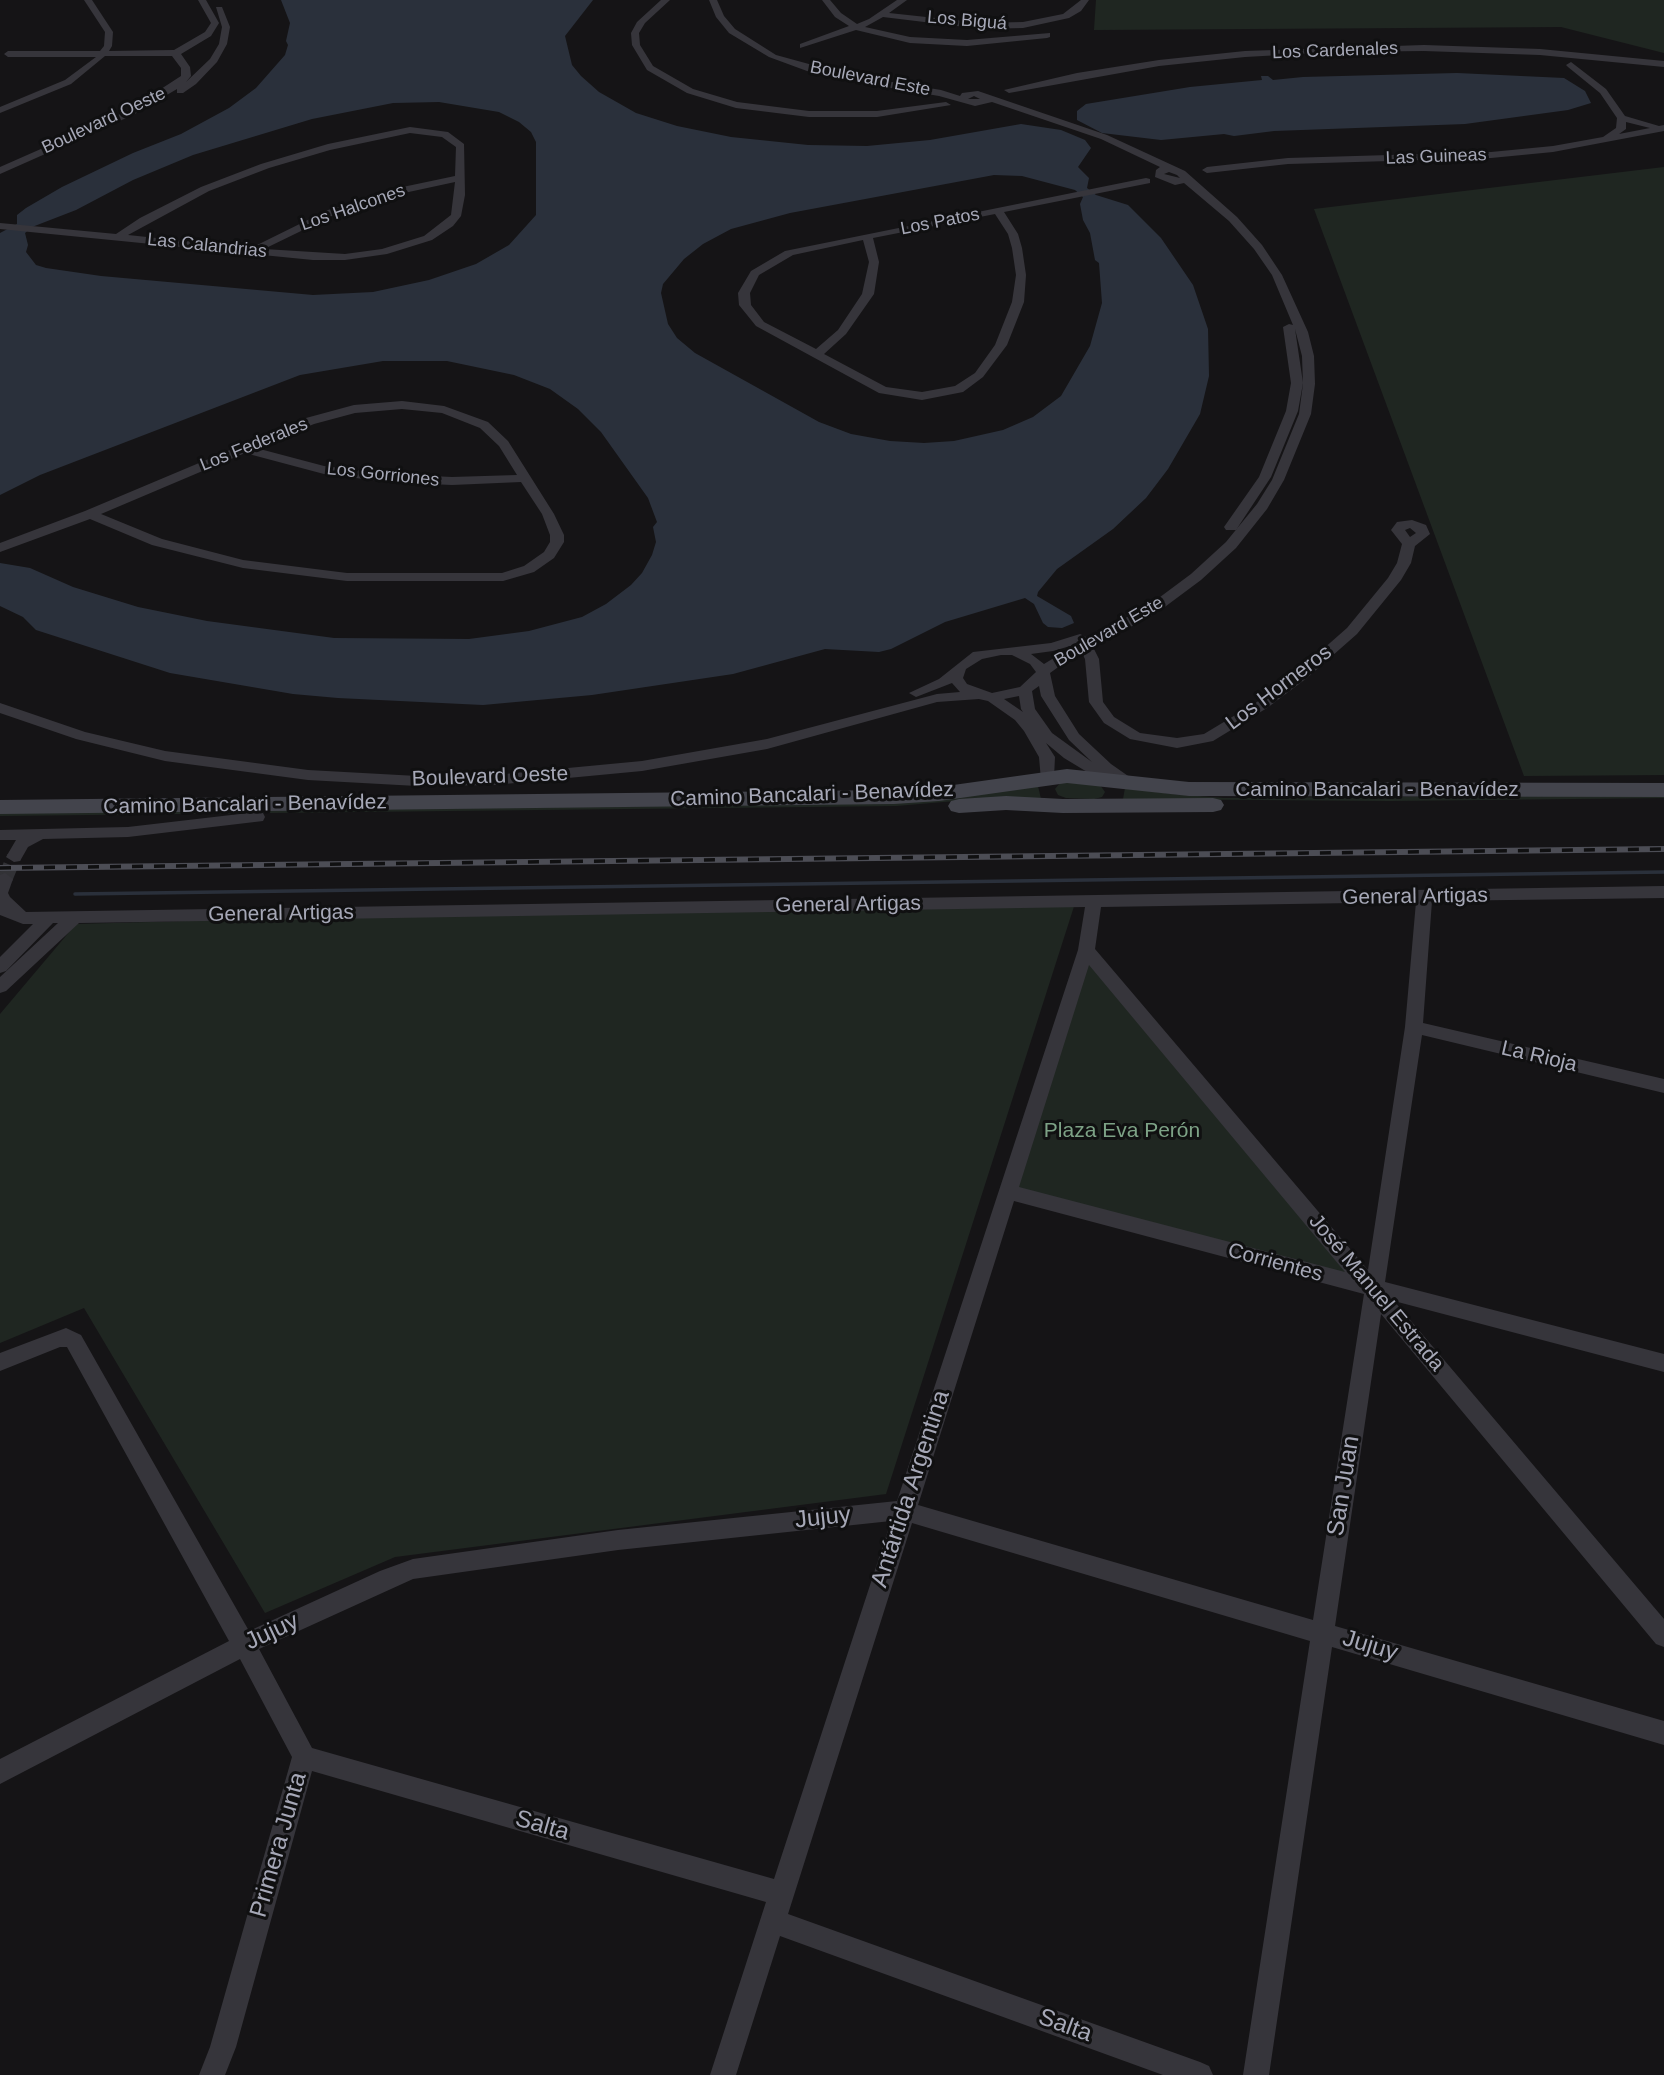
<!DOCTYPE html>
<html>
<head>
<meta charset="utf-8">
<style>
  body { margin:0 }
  canvas { display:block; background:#151416 }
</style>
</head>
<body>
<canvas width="1664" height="2075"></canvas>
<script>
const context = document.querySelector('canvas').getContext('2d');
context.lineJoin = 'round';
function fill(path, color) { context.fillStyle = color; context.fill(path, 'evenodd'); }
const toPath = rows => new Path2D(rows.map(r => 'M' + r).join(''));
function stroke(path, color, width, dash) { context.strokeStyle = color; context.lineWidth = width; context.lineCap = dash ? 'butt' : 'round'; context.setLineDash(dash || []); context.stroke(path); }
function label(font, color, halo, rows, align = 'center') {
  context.font = font + ' Arial,sans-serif'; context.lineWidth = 6; context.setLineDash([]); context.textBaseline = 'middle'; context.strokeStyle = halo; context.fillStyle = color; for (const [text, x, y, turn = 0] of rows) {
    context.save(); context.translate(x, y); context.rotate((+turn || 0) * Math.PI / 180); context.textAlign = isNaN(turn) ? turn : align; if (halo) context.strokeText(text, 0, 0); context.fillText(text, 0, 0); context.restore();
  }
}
const green = toPath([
  [1096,0,1664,0,1664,53,1561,27,1094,30],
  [1664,167,1664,775,1524,776,1314,209],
  [1061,782,1100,785,1105,792,1102,797,1094,799,1066,798,1058,795,1055,789],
  [1038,786,1041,799,967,800,896,806,0,816,0,813,747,805],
  [1125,788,1172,794,1224,798,1664,795,1664,798,1390,801,1123,799],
  [1077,897,886,1494,395,1557,265,1613,84,1308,0,1343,0,1014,76,924],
  [1086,950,1374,1290,1009,1192]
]);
const water = toPath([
  [281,0,593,0,565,36,572,65,581,76,599,92,636,113,677,126,731,137,808,145,867,146,930,140,1021,124,1061,130,1085,140,1091,148,1078,167,1089,178,1087,188,1096,195,1128,205,1161,238,1193,285,1208,329,1209,376,1200,414,1168,469,1146,498,1113,529,1057,569,1038,592,1037,596,1071,616,1074,623,1062,628,1048,627,1043,623,1034,604,1025,598,945,622,891,649,879,652,825,649,733,674,592,695,483,705,338,698,293,694,170,673,36,630,23,617,0,606,0,563,30,568,73,587,138,607,207,621,334,638,469,639,529,631,582,617,606,604,631,585,642,573,652,555,656,542,653,527,657,522,648,498,601,432,578,409,550,389,514,375,447,361,383,361,300,375,40,475,0,495,0,233,17,224,17,215,26,208,62,187,133,153,181,134,229,108,256,88,285,55,288,45,286,41,290,23],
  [439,102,499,112,519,122,531,132,536,142,536,215,509,245,476,264,429,280,373,292,313,295,101,276,46,268,36,265,26,252,28,245,25,233,32,227,76,210,133,180,193,155,312,119,393,103],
  [994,175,1022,176,1075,190,1083,197,1080,204,1083,220,1090,233,1095,260,1099,263,1102,303,1090,346,1061,396,1033,417,1003,430,954,441,924,443,890,441,851,434,819,422,695,353,677,338,668,324,661,293,663,284,684,259,703,244,731,229,790,213],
  [1457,73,1564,78,1585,91,1591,103,1568,110,1465,124,1274,131,1234,136,1224,134,1161,140,1102,133,1077,120,1077,111,1086,104,1190,87,1262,80,1261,76,1268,76,1273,80,1303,77]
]);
const stream = toPath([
  [75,894,1664,872]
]);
const minorTunnel = toPath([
  [5,879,14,857]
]);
const minor = toPath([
  [84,0,92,0,113,32,112,46,109,51,174,50,205,32,211,23,198,0,206,0,219,23,211,36,181,54,190,67,191,76,186,82,210,59,219,44,222,27,216,7,222,7,230,27,227,44,217,62,196,84,183,93,177,93,177,89,133,115,0,174,0,167,127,111,181,76,181,68,172,56,105,56,71,84,0,113,0,107,65,80,96,57,8,57,4,54,8,51,100,51,104,46,105,32,84,0],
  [661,0,670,0,645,23,639,33,640,45,653,66,693,89,737,102,809,111,877,111,946,102,951,105,877,117,809,117,736,108,687,93,647,70,632,45,631,33,637,22,661,0],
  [709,0,717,0,724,16,735,29,776,55,849,75,941,90,960,96,962,93,978,91,1107,135,1185,171,1237,217,1262,245,1282,275,1308,332,1314,356,1315,384,1311,414,1284,480,1267,509,1236,548,1201,580,1158,612,1093,647,1099,659,1103,702,1114,717,1140,733,1177,738,1204,734,1257,702,1297,672,1347,628,1388,578,1397,563,1402,544,1391,530,1397,522,1412,520,1426,525,1430,534,1415,546,1411,563,1401,580,1357,634,1307,678,1267,708,1213,741,1177,748,1130,739,1104,723,1089,702,1085,659,1082,653,1068,660,1050,673,1055,696,1079,734,1111,764,1131,778,1134,781,1126,786,1114,780,1107,783,1102,781,1064,758,1046,743,1055,757,1054,777,1051,780,1041,780,1039,757,1024,731,1015,720,988,701,979,699,937,702,767,749,642,771,494,785,417,786,308,780,165,761,76,739,0,713,0,703,85,732,165,751,308,770,417,776,494,775,642,761,767,739,937,694,960,692,952,683,916,697,909,693,939,679,973,652,1051,643,1080,634,1088,638,1148,606,1191,574,1226,542,1257,504,1272,480,1299,414,1303,384,1302,356,1295,329,1303,383,1298,411,1271,477,1236,530,1226,530,1224,527,1259,477,1286,411,1291,383,1283,327,1289,324,1293,325,1272,275,1254,249,1229,221,1184,183,1175,185,1155,177,1156,170,1160,167,1101,139,992,102,975,106,939,96,849,81,807,71,769,57,729,33,716,17,709,0],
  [974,96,980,99,968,99,974,96],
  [1169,172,1177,175,1180,178,1164,174,1169,172],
  [1410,528,1416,533,1410,537,1405,530,1410,528],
  [1077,644,1044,664,1031,654,1053,651,1077,644],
  [1001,655,1012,655,1030,664,1036,672,1020,687,992,693,967,684,963,678,966,669,982,659,1001,655],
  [1039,686,1041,696,1069,740,1092,762,1052,733,1035,709,1032,691,1039,686],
  [1019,696,1021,709,1023,712,1004,699,1019,696],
  [822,0,830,0,841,13,857,24,869,19,897,0,907,0,889,13,982,23,1023,22,1063,14,1081,0,1089,0,1081,11,1069,18,1023,28,982,29,883,17,865,27,910,37,967,40,1050,33,1050,37,1047,38,967,46,910,43,856,30,800,48,800,44,849,26,835,17,822,0],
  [1424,45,1540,49,1664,61,1664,67,1540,55,1424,51,1334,52,1245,57,1159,66,1009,93,1004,90,1077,73,1159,60,1245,51,1424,45],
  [1571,62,1606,89,1625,116,1659,126,1664,125,1664,131,1553,152,1491,158,1288,164,1207,173,1202,170,1207,167,1288,158,1491,152,1553,146,1603,137,1616,128,1617,118,1600,93,1568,67,1566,65,1571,62],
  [1626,122,1650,128,1619,134,1626,129,1626,122],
  [410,127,448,132,464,144,465,195,461,216,453,226,432,240,387,254,345,260,313,260,0,229,0,223,116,234,140,218,201,187,261,164,328,144,410,127],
  [410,133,442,137,456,147,455,176,398,188,328,210,251,248,128,235,209,191,269,168,330,150,410,133],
  [455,182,451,215,424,236,382,249,345,254,264,249,336,214,404,193,455,182],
  [1146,178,1150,179,1150,183,1004,212,1018,234,1022,248,1026,275,1024,302,1007,345,983,377,963,392,922,400,879,393,756,326,739,305,738,293,751,271,785,251,1146,178],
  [995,214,1008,234,1012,248,1016,275,1012,302,995,345,975,373,955,386,922,392,886,387,824,354,846,334,874,294,879,262,873,238,995,214],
  [863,240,869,262,862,294,838,330,816,349,764,322,751,305,750,293,759,275,793,255,863,240],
  [402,401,444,406,488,422,508,441,554,514,564,535,564,542,554,558,534,572,503,581,347,581,243,568,152,545,90,519,0,552,0,543,85,511,306,418,354,405,402,401],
  [402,409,442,413,480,428,499,446,517,475,452,477,388,474,324,466,256,448,314,424,355,413,402,409],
  [245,453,324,474,388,482,452,485,521,482,542,514,550,535,550,542,544,552,524,566,502,573,347,573,243,560,162,539,101,514,245,453],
  [257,812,263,813,265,817,263,821,128,837,43,839,28,847,20,861,14,862,6,857,16,840,0,840,0,830,128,827,257,812],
  [5,873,13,879,8,893,10,897,26,912,1664,886,1664,898,1432,901,1423,1023,1664,1079,1664,1093,1422,1035,1385,1282,1664,1354,1664,1372,1394,1301,1664,1619,1664,1647,1656,1644,1381,1314,1335,1626,1664,1721,1664,1745,1332,1647,1269,2075,1243,2075,1310,1641,912,1523,788,1914,1200,2062,1209,2066,1213,2075,1163,2075,780,1936,736,2075,710,2075,766,1902,312,1771,236,2047,225,2075,199,2075,210,2047,292,1757,240,1659,0,1784,0,1759,229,1641,67,1347,60,1347,0,1371,0,1353,66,1328,81,1335,249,1631,380,1571,413,1559,618,1530,897,1501,1078,950,1085,907,79,923,6,991,0,993,0,977,58,923,53,923,6,971,0,973,0,957,33,924,23,924,0,915,0,875,5,873],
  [1416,902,1405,1027,1368,1270,1095,949,1101,907,1416,902],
  [1089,965,1345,1272,1019,1187,1089,965],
  [1014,1201,1364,1294,1313,1620,918,1505,1014,1201],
  [891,1521,774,1879,312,1748,259,1649,413,1579,618,1550,891,1521]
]);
const secondary = toPath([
  [1067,769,1189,782,1664,783,1664,797,1189,796,1067,783,939,801,894,804,0,814,0,800,894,790,939,787,1067,769],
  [1006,796,1063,799,1213,798,1221,800,1224,805,1221,810,1213,812,1063,813,1006,810,959,813,951,811,948,806,951,801,959,799,1006,796]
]);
const rail = toPath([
  [0,868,1664,849]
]);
const farStreetnames = [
  ["Los Biguá",967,21,5],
  ["Los Cardenales",1335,51,-2],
  ["Boulevard Este",870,79,11],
  ["Boulevard Oeste",104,121,-25],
  ["Las Guineas",1436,157,-2],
  ["Los Halcones",353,208,-19],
  ["Los Patos",940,222,-11],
  ["Las Calandrias",207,246,6],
  ["Los Federales",254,445,-22],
  ["Los Gorriones",383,475,6],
  ["Boulevard Este",1109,632,-30]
];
const streetNames = [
  ["Los Horneros",1279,688,-37],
  ["Boulevard Oeste",490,777,-2],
  ["Camino Bancalari - Benavídez",1377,790],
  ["Camino Bancalari - Benavídez",812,795,-2],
  ["Camino Bancalari - Benavídez",245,805,-1],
  ["General Artigas",1415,897,-1],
  ["General Artigas",848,905,-1],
  ["General Artigas",281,914,-1],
  ["La Rioja",1539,1057,13],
  ["Corrientes",1275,1263,15],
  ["José Manuel Estrada",1376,1293,50]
];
const parkNames = [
  ["Plaza Eva Perón",1122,1131]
];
const nearStreetnames = [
  ["San Juan",1344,1486,-81],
  ["Antártida Argentina",911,1489,-72],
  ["Jujuy",823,1518,-6],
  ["Jujuy",272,1632,-25],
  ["Jujuy",1370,1646,17],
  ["Salta",542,1826,16],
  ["Primera Junta",279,1845,-74],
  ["Salta",1065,2026,20]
];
fill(green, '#1f2621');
fill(water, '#2a303b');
stroke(stream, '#2a303b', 3.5);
stroke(minorTunnel, '#323236', 15, [15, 8]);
fill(minor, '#36353b');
fill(secondary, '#43444c');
stroke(rail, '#4c4d55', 6);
stroke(rail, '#101011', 3.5, [11]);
label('18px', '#a6a8b7', '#101011', farStreetnames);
label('21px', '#a6a8b7', '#101011', streetNames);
label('21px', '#7da286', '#101011', parkNames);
label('24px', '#a6a8b7', '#101011', nearStreetnames);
</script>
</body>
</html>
